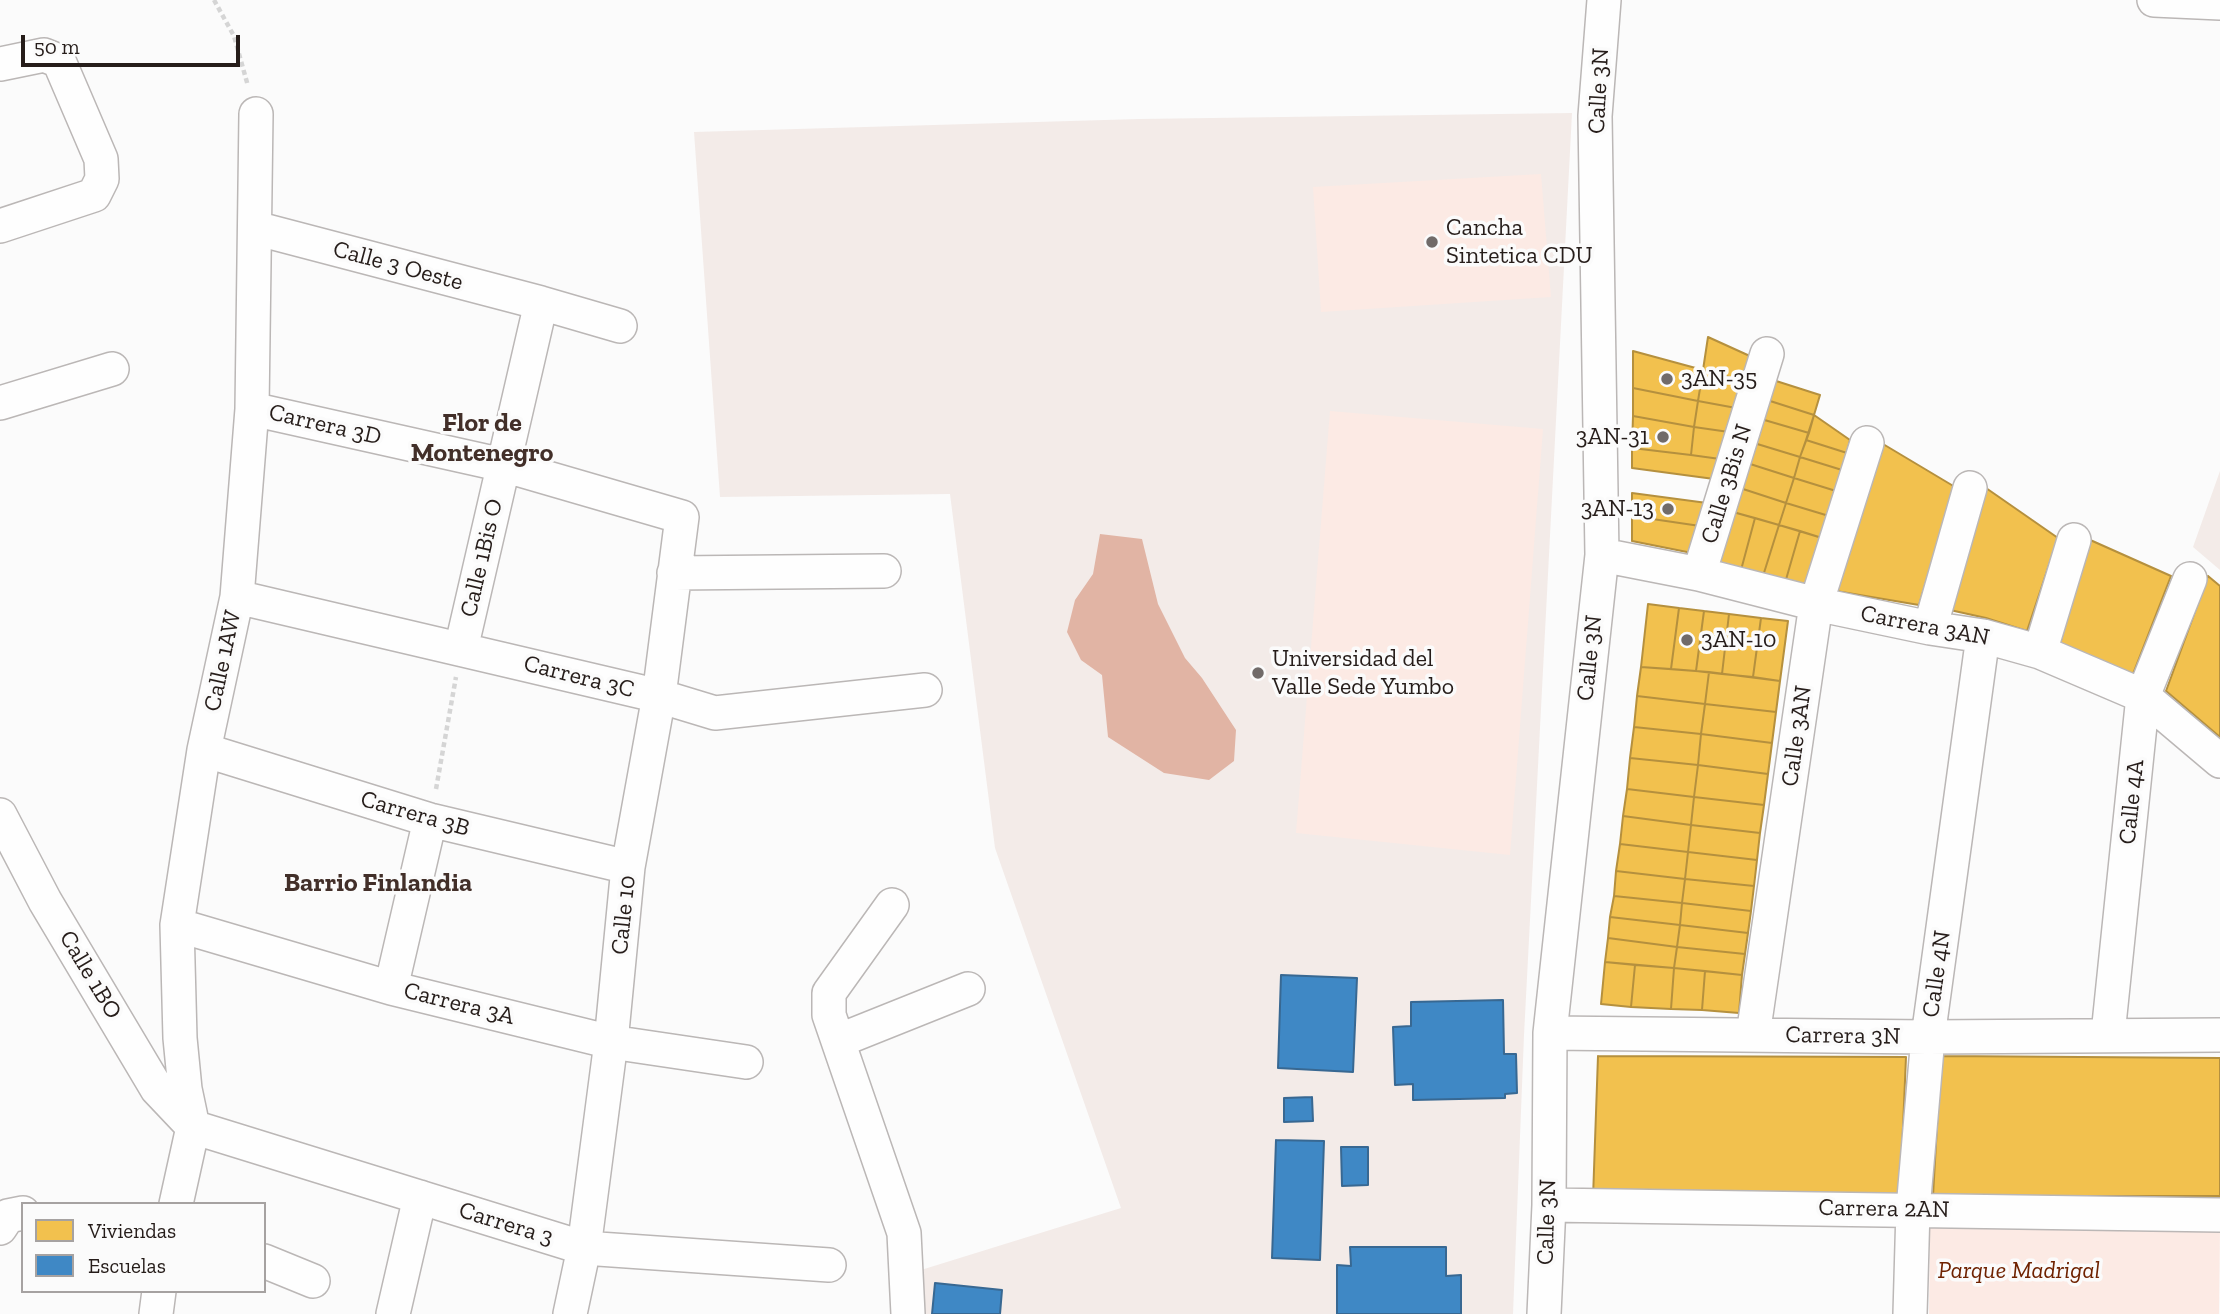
<!DOCTYPE html>
<html>
<head>
<meta charset="utf-8">
<style>
  body { margin:0 }
  #map { position:relative; width:2220px; height:1314px; overflow:hidden; background:#fbfbfb; font-family:"Zilla Slab",serif }
  canvas { display:block }
  .legend { position:absolute; left:21px; top:1202px; width:245px; height:91px; box-sizing:border-box; background:#fbfbfb; border:2px solid #a6a2a1; margin:0; padding:9px 12px; list-style:none; font-size:21px; color:#261d1a }
  .legend li { display:flex; align-items:center; gap:14px; height:35px }
  .legend b { width:35px; border:2px solid #a6a2a1 }
  .scale { position:absolute; left:21px; top:35px; width:219px; height:32px; box-sizing:border-box; border:4px solid #261d1a; border-top:0; padding-left:9px; font-size:21px; line-height:24px; white-space:nowrap; color:#261d1a; -webkit-text-stroke:5px #fbfbfb; paint-order:stroke }
</style>
</head>
<body>
<div id="map">
<canvas width="2220" height="1314"></canvas>
<ul class="legend">
<li><b style="height:19px;background:#f2c14e"></b>Viviendas</li>
<li><b style="height:19px;background:#3f88c5"></b>Escuelas</li>
</ul>
<div class="scale">50 m</div>
</div>
<script>
const context = document.querySelector('canvas').getContext('2d');
context.lineJoin = 'round';
function fill(path, color) { context.fillStyle = color; context.fill(path, 'evenodd'); }
const toPath = rows => new Path2D(rows.map(r => 'M' + r).join(''));
function stroke(path, color, width, dash) { context.strokeStyle = color; context.lineWidth = width; context.lineCap = dash ? 'butt' : 'round'; context.setLineDash(dash || []); context.stroke(path); }
function label(font, color, halo, rows, align = 'center') {
  context.font = font + ' "Zilla Slab",serif'; context.lineWidth = 7; context.setLineDash([]); context.textBaseline = 'middle'; context.strokeStyle = halo; context.fillStyle = color; for (const [text, x, y, turn = 0] of rows) {
    context.save(); context.translate(x, y); context.rotate((+turn || 0) * Math.PI / 180); context.textAlign = isNaN(turn) ? turn : align; if (halo) context.strokeText(text, 0, 0); context.fillText(text, 0, 0); context.restore();
  }
}
const built = toPath([
  [1572,113,1524,1035,1513,1314,922,1314,921,1270,1121,1208,995,848,950,494,720,497,694,132,1139,119],
  [2220,471,2220,570,2193,547]
]);
const green = toPath([
  [1541,174,1551,297,1321,312,1313,187],
  [1330,411,1543,429,1510,855,1296,833],
  [1930,1226,2220,1229,2219,1314,1929,1314]
]);
const water = toPath([
  [1100,534,1142,539,1158,604,1185,658,1202,678,1236,730,1234,761,1209,780,1164,773,1108,737,1102,675,1081,660,1067,632,1075,600,1093,574]
]);
const homes = toPath([
  [1708,337,1752,357,1744,381,1703,370,1708,337],
  [1633,351,1703,370,1698,401,1633,388,1633,351],
  [1703,370,1744,381,1736,408,1698,401,1703,370],
  [1773,380,1820,395,1814,415,1767,400,1773,380],
  [1633,388,1698,401,1694,427,1633,416,1633,388],
  [1767,400,1814,415,1809,433,1761,419,1767,400],
  [1698,401,1736,408,1729,432,1694,427,1698,401],
  [1814,415,1850,440,1847,453,1806,440,1814,415],
  [1633,416,1694,427,1691,455,1632,448,1633,416],
  [1761,419,1809,433,1800,457,1754,443,1761,419],
  [1694,427,1729,432,1720,459,1691,455,1694,427],
  [1806,440,1847,453,1842,470,1800,457,1806,440],
  [1754,443,1800,457,1794,478,1747,463,1754,443],
  [1883,444,1955,487,1919,605,1836,591,1883,444],
  [1632,448,1691,455,1720,459,1714,479,1632,468,1632,448],
  [1800,457,1842,470,1836,491,1794,478,1800,457],
  [1747,463,1794,478,1786,503,1740,488,1747,463],
  [1794,478,1836,491,1829,516,1786,503,1794,478],
  [1740,488,1786,503,1779,525,1733,512,1740,488],
  [1986,488,2058,538,2027,631,1986,618,1950,610,1986,488],
  [1632,493,1707,503,1700,526,1632,516,1632,493],
  [1786,503,1829,516,1822,538,1779,525,1786,503],
  [1733,512,1755,518,1741,570,1717,563,1733,512],
  [1632,516,1700,526,1692,553,1632,541,1632,516],
  [1755,518,1779,525,1763,576,1741,570,1755,518],
  [1779,525,1800,531,1785,583,1763,576,1779,525],
  [1800,531,1822,538,1808,589,1785,583,1800,531],
  [2088,539,2171,576,2133,674,2060,644,2088,539],
  [2208,576,2220,586,2220,737,2166,691,2208,576],
  [1648,604,1679,608,1671,669,1641,667,1648,604],
  [1679,608,1704,611,1696,671,1671,669,1679,608],
  [1704,611,1729,614,1722,674,1696,671,1704,611],
  [1729,614,1761,618,1753,677,1722,674,1729,614],
  [1761,618,1788,621,1780,681,1753,677,1761,618],
  [1641,667,1709,672,1705,704,1637,696,1641,667],
  [1709,672,1780,681,1776,712,1705,704,1709,672],
  [1637,696,1705,704,1701,734,1634,727,1637,696],
  [1705,704,1776,712,1772,743,1701,734,1705,704],
  [1634,727,1701,734,1698,765,1630,758,1634,727],
  [1701,734,1772,743,1768,774,1698,765,1701,734],
  [1630,758,1698,765,1694,797,1627,789,1630,758],
  [1698,765,1768,774,1764,805,1694,797,1698,765],
  [1627,789,1694,797,1691,825,1623,816,1627,789],
  [1694,797,1764,805,1760,833,1691,825,1694,797],
  [1623,816,1691,825,1688,852,1620,844,1623,816],
  [1691,825,1760,833,1757,860,1688,852,1691,825],
  [1620,844,1688,852,1685,879,1616,871,1620,844],
  [1688,852,1757,860,1754,886,1685,879,1688,852],
  [1616,871,1685,879,1682,903,1614,896,1616,871],
  [1685,879,1754,886,1751,911,1682,903,1685,879],
  [1614,896,1682,903,1680,925,1610,917,1614,896],
  [1682,903,1751,911,1748,933,1680,925,1682,903],
  [1610,917,1680,925,1677,947,1608,938,1610,917],
  [1680,925,1748,933,1745,954,1677,947,1680,925],
  [1608,938,1677,947,1674,968,1605,962,1608,938],
  [1677,947,1745,954,1742,975,1674,968,1677,947],
  [1605,962,1635,965,1631,1007,1601,1004,1605,962],
  [1635,965,1674,968,1671,1009,1631,1007,1635,965],
  [1674,968,1705,971,1702,1010,1671,1009,1674,968],
  [1705,971,1742,975,1739,1013,1702,1010,1705,971],
  [1598,1056,1906,1057,1900,1197,1593,1198,1598,1056],
  [1941,1056,2220,1058,2220,1196,1933,1196,1941,1056]
]);
const schools = toPath([
  [1281,975,1357,978,1353,1072,1278,1068,1281,975],
  [1503,1000,1504,1054,1516,1054,1517,1093,1505,1094,1505,1098,1413,1100,1413,1084,1395,1085,1393,1027,1411,1026,1411,1002,1503,1000],
  [1312,1097,1313,1121,1284,1122,1284,1098,1312,1097],
  [1276,1140,1324,1141,1320,1260,1272,1258,1276,1140],
  [1341,1147,1368,1147,1368,1185,1342,1186,1341,1147],
  [1350,1247,1446,1247,1446,1276,1461,1275,1461,1314,1337,1314,1337,1265,1351,1266,1350,1247],
  [935,1283,1002,1290,1000,1314,932,1314,935,1283]
]);
const path = toPath([
  [214,0,234,36,248,86],
  [436,789,456,677]
]);
const street = toPath([
  [2154,0,2220,3],
  [0,64,44,55,59,61,101,159,102,179,94,195,0,226],
  [255,228,541,303,620,326],
  [0,403,112,369],
  [252,409,503,465,682,517,659,696,628,867,611,1042,584,1248,570,1314],
  [1602,555,1699,574,1816,604,1930,628,1983,636,2040,652,2143,696,2220,761],
  [674,573,884,571],
  [1699,574,1767,354],
  [237,597,659,696,715,713,925,690],
  [1930,628,1970,488],
  [461,649,541,303],
  [2040,652,2074,540],
  [204,750,430,820,628,867],
  [0,815,45,901,157,1089,193,1127,584,1248,829,1265],
  [892,905,829,993,829,1015,904,1233,908,1314],
  [177,925,391,988,611,1042,746,1062],
  [391,988,430,820],
  [1550,1033,1928,1037,2220,1035],
  [2108,1034,2143,696,2190,579],
  [1753,1035,1816,604,1867,443],
  [838,1041,968,989],
  [176,1204,193,1127,185,1089,180,1038,177,925,204,750,237,597,252,409,256,114],
  [1549,1205,2220,1215],
  [0,1228,8,1216,23,1213],
  [264,1261,313,1281],
  [156,1314,159,1291],
  [393,1314,420,1197],
  [1544,1314,1549,1205,1550,1033,1602,555,1595,116,1604,0],
  [1910,1314,1913,1209,1928,1037,1983,636]
]);
const markers = [
  [1432,242,7,"#716b69"],
  [1667,379,7,"#716b69"],
  [1663,437,7,"#716b69"],
  [1668,509,7,"#716b69"],
  [1687,640,7,"#716b69"],
  [1258,673,7,"#716b69"]
];
const streetNames = [
  ["Calle 3N",1599,91,-87],
  ["Calle 3 Oeste",398,266,15],
  ["Carrera 3D",325,425,13],
  ["Calle 3Bis N",1727,484,-73],
  ["Calle 1Bis O",482,558,-77],
  ["Carrera 3AN",1925,626,11],
  ["Calle 3N",1590,658,-84],
  ["Calle 1AW",223,661,-78],
  ["Carrera 3C",579,677,14],
  ["Calle 3AN",1797,736,-82],
  ["Calle 4A",2132,802,-84],
  ["Carrera 3B",415,814,16],
  ["Calle 10",624,915,-84],
  ["Calle 4N",1937,974,-82],
  ["Calle 1BO",90,975,59],
  ["Carrera 3A",459,1004,14],
  ["Carrera 3N",1843,1036,1],
  ["Carrera 2AN",1884,1209,1],
  ["Calle 3N",1547,1222,-88],
  ["Carrera 3",506,1224,17]
];
const poiNames = [
  ["Cancha",1446,228],
  ["Sintetica CDU",1446,256],
  ["3AN-35",1681,379],
  ["3AN-31",1649,437,"right"],
  ["3AN-13",1654,509,"right"],
  ["3AN-10",1701,640],
  ["Universidad del",1272,659],
  ["Valle Sede Yumbo",1272,687]
];
const parkNames = [
  ["Parque Madrigal",2019,1271]
];
const neighbourhoodNames = [
  ["Flor de",482,424],
  ["Montenegro",482,454],
  ["Barrio Finlandia",378,884]
];
fill(built, '#f3ebe8');
fill(green, '#fceae4');
fill(water, '#e1b4a4');
fill(homes, '#f2c14e');
stroke(homes, '#b5903e', 2);
fill(schools, '#3f88c5');
stroke(schools, '#386892', 2);
stroke(street, '#bbb7b6', 36);
stroke(path, '#d5d5d5', 4.5, [5, 3.5]);
stroke(street, '#fefefe', 33);
for (const [x, y, r, color] of markers) { const dot = new Path2D(); dot.arc(x, y, r, 0, 2 * Math.PI); context.fillStyle = color; context.fill(dot); stroke(dot, '#fbfbfb', 2.5); }
label('24px', '#261d1a', '#fbfbfb', streetNames);
label('24px', '#261d1a', '#fbfbfb', poiNames, 'left');
label('italic 24px', '#6f2200', '#fbfbfb', parkNames);
label('bold 26px', '#422f29', '#fbfbfb', neighbourhoodNames);
</script>
</body>
</html>
